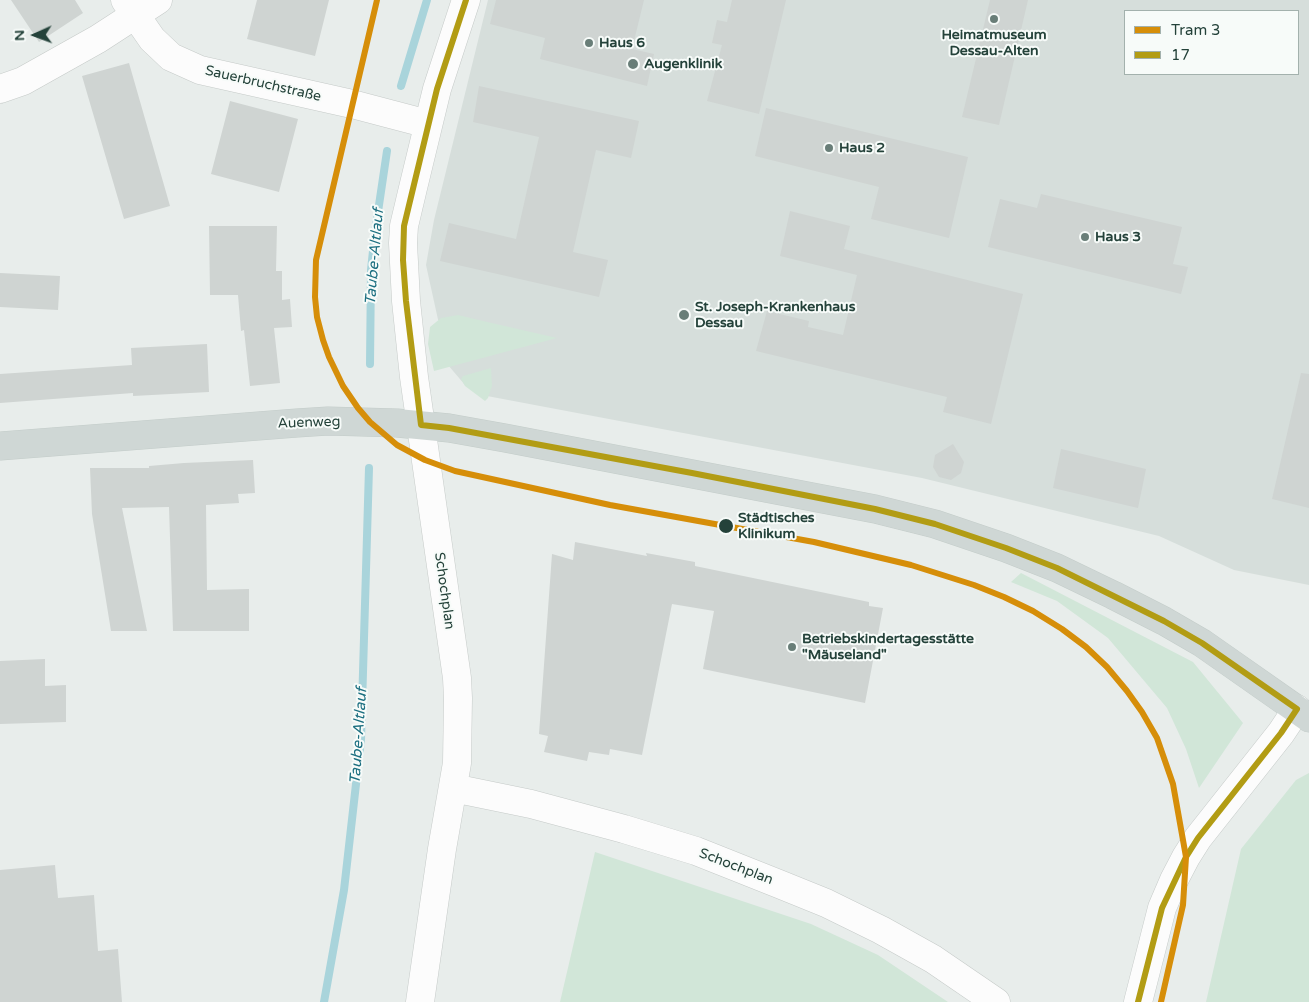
<!DOCTYPE html>
<html>
<head>
<meta charset="utf-8">
<style>
  body { margin:0 }
  #map { position:relative; width:1309px; height:1002px; overflow:hidden; background:#e8edeb; font-family:"Varela Round",sans-serif }
  canvas { display:block }
  .legend { position:absolute; left:1124px; top:10px; width:175px; height:65px; box-sizing:border-box; background:#f7fbf9; border:1px solid #a3b1ad; margin:0; padding:6px 9px; list-style:none; font-size:15px; color:#24423a }
  .legend li { display:flex; align-items:center; gap:10px; height:25px }
  .legend b { width:25px; border:1px solid #a3b1ad }
  .north { position:absolute; left:10px; top:10px; width:50px; height:50px; -webkit-text-stroke:4px #f7fbf9; paint-order:stroke; rotate:268deg; font-size:14px; font-weight:700; line-height:20px; text-align:center; color:#24423a }
  .north::after { content:''; display:block; margin:auto; width:18px; height:22px; background:#24423a; clip-path:polygon(50% 0,100% 100%,50% 72%,0 100%) }
</style>
</head>
<body>
<div id="map">
<canvas width="1309" height="1002"></canvas>
<ul class="legend">
<li><b style="height:6px;background:#d68e09"></b>Tram 3</li>
<li><b style="height:6px;background:#b29c14"></b>17</li>
</ul>
<div class="north">N</div>
</div>
<script>
const context = document.querySelector('canvas').getContext('2d');
context.lineJoin = 'round';
function fill(path, color) { context.fillStyle = color; context.fill(path, 'evenodd'); }
const toPath = rows => new Path2D(rows.map(r => 'M' + r).join(''));
function stroke(path, color, width, dash) { context.strokeStyle = color; context.lineWidth = width; context.lineCap = dash ? 'butt' : 'round'; context.setLineDash(dash || []); context.stroke(path); }
function label(font, color, halo, rows, align = 'center') {
  context.font = font + ' "Varela Round",sans-serif'; context.lineWidth = 4; context.setLineDash([]); context.textBaseline = 'middle'; context.strokeStyle = halo; context.fillStyle = color; for (const [text, x, y, turn = 0] of rows) {
    context.save(); context.translate(x, y); context.rotate((+turn || 0) * Math.PI / 180); context.textAlign = isNaN(turn) ? turn : align; if (halo) context.strokeText(text, 0, 0); context.fillText(text, 0, 0); context.restore();
  }
}
const built = toPath([
  [488,0,1309,0,1309,585,1234,570,1159,536,922,478,487,396,465,385,448,365,426,265,434,220],
  [1125,11,1298,11,1298,74,1125,74]
]);
const green = toPath([
  [458,315,483,321,557,338,434,371,428,344,430,327,441,318],
  [491,368,492,386,488,398,485,401,465,386,461,379,463,376],
  [1021,573,1193,662,1243,723,1199,788,1186,749,1167,708,1108,638,1057,601,1011,582],
  [1309,773,1309,1002,1206,1002,1241,849,1296,780],
  [595,852,811,924,878,955,948,1002,560,1002]
]);
const stream = toPath([
  [401,86,427,0],
  [370,364,371,270,375,232,387,151],
  [324,1002,344,890,361,740,369,468]
]);
const building = toPath([
  [11,0,75,0,83,13,39,42],
  [257,0,329,0,315,56,247,39],
  [496,0,644,0,632,49,654,54,647,86,540,59,545,38,490,24],
  [732,0,786,0,759,114,707,101,722,45,712,43,717,20,727,22],
  [990,0,1028,0,999,125,962,117],
  [129,63,170,206,124,219,82,76],
  [479,86,639,121,631,158,596,150,573,252,608,260,599,297,440,261,449,223,516,239,539,137,473,122],
  [230,101,298,119,279,192,211,174],
  [766,108,968,157,949,238,871,219,879,187,755,156],
  [1041,194,1182,227,1173,264,1188,267,1181,294,988,247,1000,199,1037,208],
  [790,211,850,226,844,249,1023,294,991,424,943,412,947,397,756,351,767,311,809,321,808,327,843,335,857,275,780,256],
  [209,226,277,226,276,271,282,271,282,300,290,299,292,327,274,328,280,383,250,386,244,330,241,331,238,295,210,295],
  [0,273,60,276,58,310,0,307],
  [207,344,209,392,133,396,133,393,0,403,0,374,132,365,131,348],
  [1301,373,1309,374,1309,508,1272,499],
  [953,444,964,462,961,473,951,480,939,477,933,467,935,455],
  [1061,449,1146,469,1138,508,1053,488],
  [253,460,255,493,238,494,239,503,206,505,207,590,249,589,249,631,173,631,169,507,122,508,147,631,111,631,92,514,90,468,149,468,149,466,184,463],
  [575,542,647,556,646,553,695,562,695,566,869,602,869,606,883,608,865,703,703,669,714,611,672,604,642,755,610,749,609,755,589,752,587,761,544,752,548,736,539,734,552,554,573,560],
  [45,659,45,686,66,685,66,722,0,724,0,661],
  [55,865,58,898,94,895,98,951,118,949,122,1002,0,1002,0,870]
]);
const minor = toPath([
  [125,0,152,39,171,57,200,70,352,104,428,124],
  [0,89,23,81,98,39,158,0],
  [453,788,531,804,624,829,696,851,779,884,826,903,881,930,933,959,996,1002],
  [420,1002,442,849,457,763,458,698,457,678,414,377,406,301,403,243,404,226,413,188,437,89,466,0],
  [1138,1002,1162,908,1174,880,1186,857,1198,838,1281,733,1297,709]
]);
const major = toPath([
  [0,446,297,423,328,421,397,423,449,428,505,438,875,509,935,524,1006,548,1057,568,1113,595,1164,621,1202,643,1309,718]
]);
const bus1 = toPath([
  [466,0,437,89,404,226,403,260,406,301,421,425,449,428,692,473,875,509,935,524,1006,548,1057,568,1164,621,1202,643,1297,709,1281,733,1198,838,1186,857,1162,908,1138,1002]
]);
const tram1 = toPath([
  [377,0,316,260,315,297,317,317,323,340,329,357,343,386,358,408,370,422,397,445,425,460,455,471,610,505,814,542,911,565,974,585,1004,597,1033,611,1062,629,1086,647,1107,667,1127,691,1142,712,1157,738,1173,784,1186,857,1183,905,1161,1002]
]);
const markers = [
  [994,19,5,"#697e78"],
  [589,43,5,"#697e78"],
  [633,64,6,"#697e78"],
  [829,148,5,"#697e78"],
  [1085,237,5,"#697e78"],
  [684,315,6,"#697e78"],
  [726,526,8,"#24423a"],
  [792,647,5,"#697e78"]
];
const poiNames = [
  ["Heimatmuseum",994,35,"center"],
  ["Dessau-Alten",994,51,"center"],
  ["Haus 6",599,43],
  ["Augenklinik",644,64],
  ["Haus 2",839,148],
  ["Haus 3",1095,237],
  ["St. Joseph-Krankenhaus",695,307],
  ["Dessau",695,323],
  ["Betriebskindertagesstätte",802,639],
  ["\"Mäuseland\"",802,655]
];
const streetNames = [
  ["Sauerbruchstraße",263,84,13],
  ["Auenweg",309,423,-2],
  ["Schochplan",444,591,82],
  ["Schochplan",736,867,21]
];
const stopNames = [
  ["Städtisches",738,518],
  ["Klinikum",738,534]
];
const waterNames = [
  ["Taube-Altlauf",375,257,-85],
  ["Taube-Altlauf",359,736,-86]
];
fill(built, '#d6dedb');
fill(green, '#d1e6d8');
stroke(stream, '#a9d4db', 8);
fill(building, '#cfd4d2');
stroke(minor, '#c5cac8', 29);
stroke(major, '#c3ccc9', 29);
stroke(minor, '#fcfcfc', 28);
stroke(major, '#cfd7d5', 28);
stroke(bus1, '#b29c14', 6);
stroke(tram1, '#d68e09', 6);
for (const [x, y, r, color] of markers) { const dot = new Path2D(); dot.arc(x, y, r, 0, 2 * Math.PI); context.fillStyle = color; context.fill(dot); stroke(dot, '#f7fbf9', 2); }
label('bold 14px', '#24423a', '#f7fbf9', poiNames, 'left');
label('14px', '#24423a', '#f7fbf9', streetNames);
label('bold 14px', '#24423a', '#f7fbf9', stopNames, 'left');
label('italic 15px', '#1c6f80', '#f7fbf9', waterNames);
</script>
</body>
</html>
